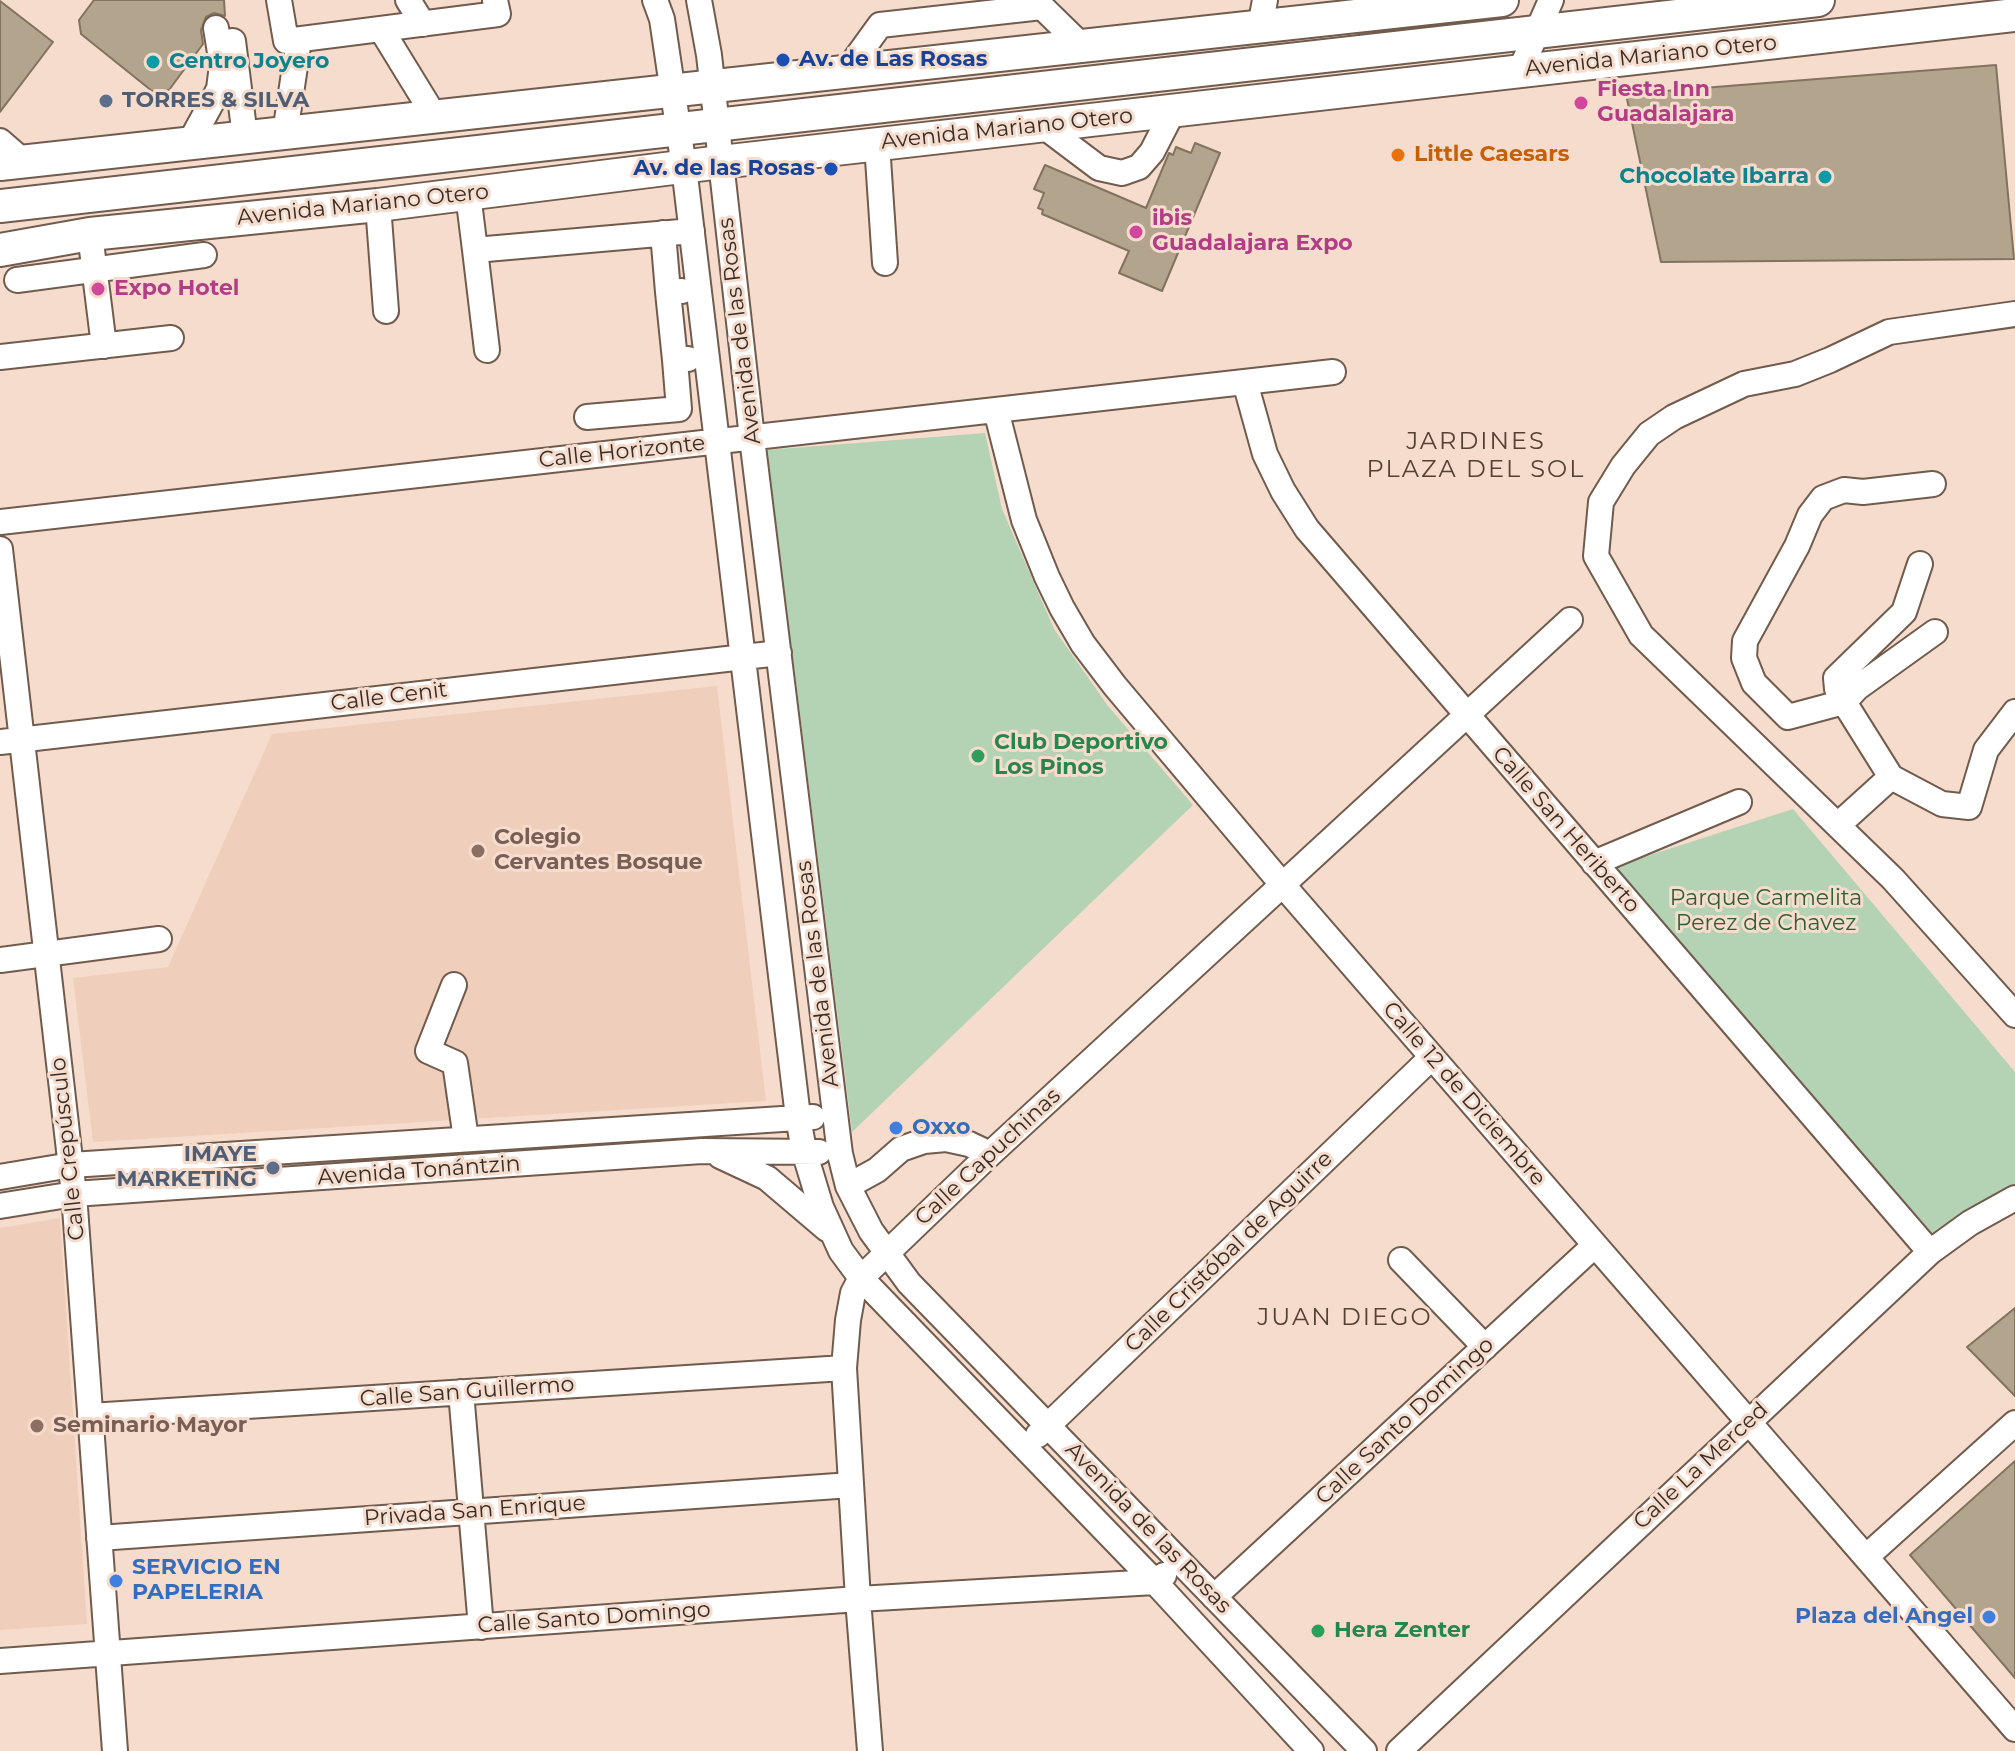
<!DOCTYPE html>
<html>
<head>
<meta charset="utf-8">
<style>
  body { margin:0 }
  canvas { display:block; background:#f6dccd }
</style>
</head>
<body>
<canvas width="2015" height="1751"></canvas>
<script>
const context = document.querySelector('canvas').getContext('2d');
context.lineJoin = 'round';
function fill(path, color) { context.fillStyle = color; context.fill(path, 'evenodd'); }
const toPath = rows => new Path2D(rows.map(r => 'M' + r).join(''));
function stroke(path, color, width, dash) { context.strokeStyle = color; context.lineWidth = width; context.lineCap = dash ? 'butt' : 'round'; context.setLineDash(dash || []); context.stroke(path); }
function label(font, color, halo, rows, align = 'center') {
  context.font = font + ' Montserrat,sans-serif'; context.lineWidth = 6; context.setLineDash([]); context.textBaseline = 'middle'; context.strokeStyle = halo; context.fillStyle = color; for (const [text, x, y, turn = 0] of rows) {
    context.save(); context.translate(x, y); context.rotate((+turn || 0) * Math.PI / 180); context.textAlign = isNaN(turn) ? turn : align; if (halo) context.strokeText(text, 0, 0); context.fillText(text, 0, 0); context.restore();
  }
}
const built = toPath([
  [717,686,766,1101,93,1142,73,978,168,967,272,734],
  [60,1218,87,1624,0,1630,0,1228]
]);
const green = toPath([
  [985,433,1002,509,1054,629,1108,706,1193,805,852,1132,767,450],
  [1793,809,2015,1072,2015,1190,1935,1236,1613,867]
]);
const building = toPath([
  [94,0,224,0,225,16,214,13,206,17,201,30,203,44,169,90,152,91,81,34,79,20,94,0],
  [0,1,53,42,0,112,0,1],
  [1996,65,2014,259,1661,262,1626,94,1996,65],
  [1195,143,1220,153,1162,291,1119,273,1129,251,1042,214,1043,210,1038,208,1044,193,1034,189,1045,165,1146,208,1169,153,1173,155,1176,147,1191,153,1195,143],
  [2015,1308,2015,1396,1967,1347,2015,1308],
  [2015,1461,2015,1678,1910,1555,2015,1461]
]);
const minor = toPath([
  [279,0,286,41,498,14,495,0],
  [408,0,423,24],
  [655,0,662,19,684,167,798,1117,804,1151,821,1207,841,1251,861,1278,1155,1582,1311,1751],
  [699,0,709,55,752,438,840,1154,848,1186,871,1231,909,1283,1364,1751],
  [1260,27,1265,0],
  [381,29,435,117],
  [233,41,245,137],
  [1520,71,1551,0],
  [846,72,880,25,1042,7,1082,46],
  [1042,125,1099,168,1122,173,1139,167,1152,152,1173,111],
  [285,133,299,40],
  [0,141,23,161],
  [189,144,219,89,222,65,216,28],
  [877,144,885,263],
  [468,194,475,250,692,231],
  [378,205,386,311],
  [663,233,668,292,682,291],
  [90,234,104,346],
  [475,250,487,350],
  [17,280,204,255],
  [668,292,675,360,688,359],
  [2015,314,1889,332,1830,360,1795,374,1744,384,1674,417,1649,434,1623,466,1601,502,1596,556,1641,635,1893,879,2015,1015],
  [0,357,171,338],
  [1245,382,1265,454,1283,491,1307,529,1930,1252],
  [996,410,1024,520,1047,577,1062,608,1083,644,1115,686,1282,884,2015,1729],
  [587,417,679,409,675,360],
  [0,522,1333,372],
  [0,549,74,1194,115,1751],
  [1920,564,1904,612,1836,678,1837,689,1844,702,1788,717,1754,683,1744,658,1745,641,1797,546,1810,515,1823,498,1844,490,1863,492,1933,484],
  [0,742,779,653],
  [1891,777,1844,702,1857,688,1935,632],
  [1838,825,1891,777,1942,804,1969,807,1986,750,2015,712],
  [1594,863,1739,802],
  [0,960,159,939],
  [454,985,428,1051,455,1063,466,1139],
  [720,1156,767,1178,827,1229],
  [0,1177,71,1165,813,1117],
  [848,1186,877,1170,901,1149,924,1141,946,1139,969,1144,990,1154],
  [0,1206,74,1194,702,1151,819,1152],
  [1401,1260,1485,1347],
  [461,1392,481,1627],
  [90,1416,844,1368],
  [1038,1435,1432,1057],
  [99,1538,851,1485],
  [1866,1557,2015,1423],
  [1214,1597,1595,1245],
  [0,1661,858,1599,1155,1582,1164,1575],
  [870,1751,858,1599,844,1368,848,1320,853,1293,861,1278,990,1154,1570,620],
  [1399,1751,1930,1252,1970,1223,2015,1198]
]);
const major = toPath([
  [0,164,1502,0],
  [0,206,1818,0],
  [0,250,90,234,378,205,721,162,2015,15]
]);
const markers = [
  [783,60,8,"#1a4fb4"],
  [153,62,8,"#0f9aa8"],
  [106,101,8,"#5c6f8a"],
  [1581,103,8,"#d1479c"],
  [1398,155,8,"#e8710a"],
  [831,169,8,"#1a4fb4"],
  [1825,177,8,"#0f9aa8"],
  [1136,232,8,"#d1479c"],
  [98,289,8,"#d1479c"],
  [978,756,8,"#2e9e5b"],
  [478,851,8,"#8d6e63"],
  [896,1128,8,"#3f7fe0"],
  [273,1168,8,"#5c6f8a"],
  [37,1426,8,"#8d6e63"],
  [116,1581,8,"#3f7fe0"],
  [1989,1617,8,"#3f7fe0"],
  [1318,1631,8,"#2e9e5b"]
];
const streetNames = [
  ["Avenida Mariano Otero",1651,56,-6],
  ["Avenida Mariano Otero",1007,129,-6],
  ["Avenida Mariano Otero",363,205,-6],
  ["Avenida de las Rosas",740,331,-97],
  ["Calle Horizonte",622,452,-6],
  ["Calle Cenit",389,697,-7],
  ["Calle San Heriberto",1566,830,49],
  ["Avenida de las Rosas",818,974,-97],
  ["Calle 12 de Diciembre",1464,1094,49],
  ["Calle Crepúsculo",68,1149,-96],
  ["Calle Capuchinas",988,1157,-43],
  ["Avenida Tonántzin",419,1171,-4],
  ["Calle Cristóbal de Aguirre",1229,1252,-44],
  ["Calle San Guillermo",467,1392,-4],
  ["Calle Santo Domingo",1405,1421,-43],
  ["Calle La Merced",1701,1466,-43],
  ["Privada San Enrique",475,1511,-4],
  ["Avenida de las Rosas",1148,1528,46],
  ["Calle Santo Domingo",594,1618,-4]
];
const transitNames = [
  ["Av. de Las Rosas",799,60],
  ["Av. de las Rosas",815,169,"right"]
];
const cultureNames = [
  ["Centro Joyero",169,62],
  ["Chocolate Ibarra",1809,177,"right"]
];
const hotelNames = [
  ["Fiesta Inn",1597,90],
  ["Guadalajara",1597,115],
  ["ibis",1152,219],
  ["Guadalajara Expo",1152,244],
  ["Expo Hotel",114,289]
];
const serviceNames = [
  ["TORRES & SILVA",122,101],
  ["IMAYE",257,1155,"right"],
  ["MARKETING",257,1180,"right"]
];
const foodNames = [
  ["Little Caesars",1414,155]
];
const leisureNames = [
  ["Club Deportivo",994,743],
  ["Los Pinos",994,768],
  ["Hera Zenter",1334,1631]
];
const educationNames = [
  ["Colegio",494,838],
  ["Cervantes Bosque",494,863],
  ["Seminario Mayor",53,1426]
];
const parkNames = [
  ["Parque Carmelita",1766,899],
  ["Perez de Chavez",1766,924]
];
const shopNames = [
  ["Oxxo",912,1128],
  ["SERVICIO EN",132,1568],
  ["PAPELERIA",132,1593],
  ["Plaza del Angel",1973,1617,"right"]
];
const neighbourhoodNames = [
  ["JARDINES",1476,442],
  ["PLAZA DEL SOL",1476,470],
  ["JUAN DIEGO",1345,1318]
];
fill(built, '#efcfbb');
fill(green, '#b3d3b4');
fill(building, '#b3a48e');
stroke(building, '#81735e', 2);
stroke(minor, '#715b4d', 28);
stroke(major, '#715b4d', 36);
stroke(minor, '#fff', 24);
stroke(major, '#fff', 32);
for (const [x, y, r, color] of markers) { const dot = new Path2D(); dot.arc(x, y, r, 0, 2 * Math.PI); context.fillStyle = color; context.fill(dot); stroke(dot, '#f6dccd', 3); }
label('22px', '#362c26', '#f6dccd', streetNames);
label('bold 22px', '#164399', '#f6dccd', transitNames, 'left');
label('bold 22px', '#0d838f', '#f6dccd', cultureNames, 'left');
label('bold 22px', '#b23c85', '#f6dccd', hotelNames, 'left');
label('bold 22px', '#4e5e75', '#f6dccd', serviceNames, 'left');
label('bold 22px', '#c56008', '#f6dccd', foodNames, 'left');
label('bold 22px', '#27864d', '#f6dccd', leisureNames, 'left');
label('bold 22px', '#785e54', '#f6dccd', educationNames, 'left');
label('22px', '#2b5f31', '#f6dccd', parkNames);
label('bold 22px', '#366cbe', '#f6dccd', shopNames, 'left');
context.letterSpacing = '2px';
label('24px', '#554134', '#f6dccd', neighbourhoodNames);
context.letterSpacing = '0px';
</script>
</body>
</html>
